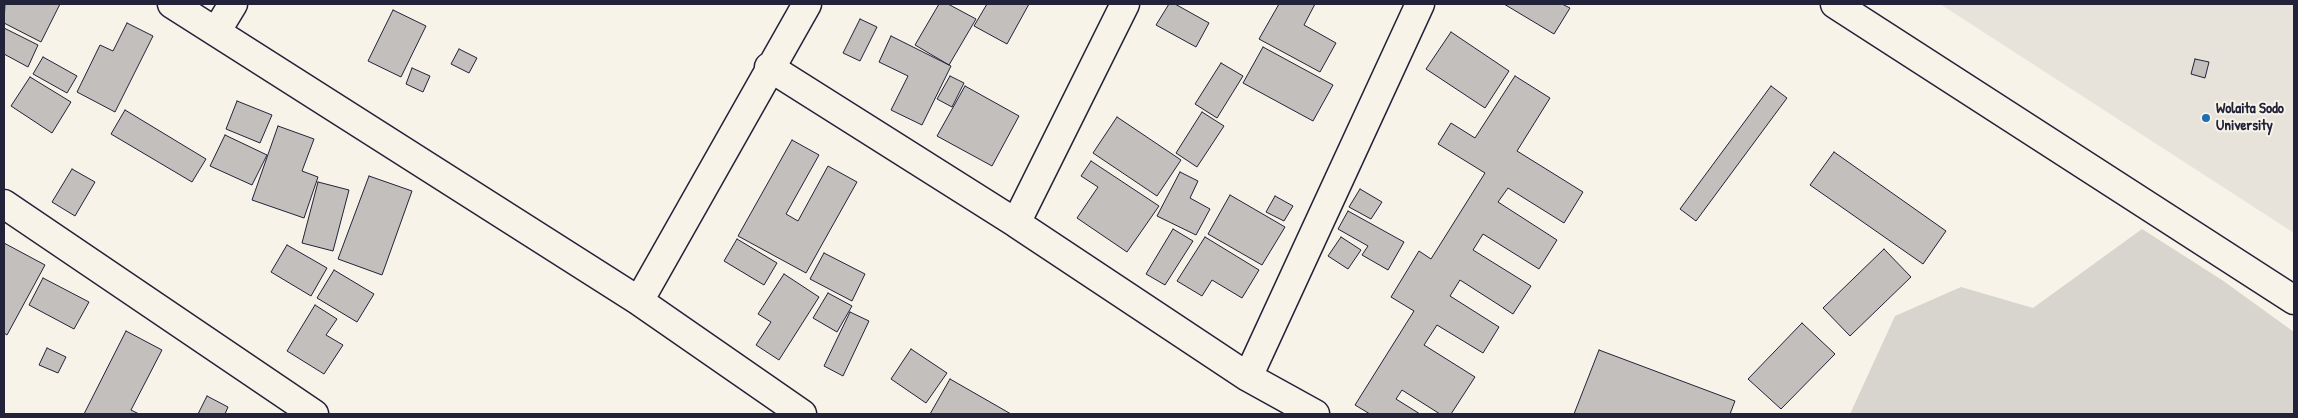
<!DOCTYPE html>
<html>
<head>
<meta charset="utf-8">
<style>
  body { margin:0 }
  #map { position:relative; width:2298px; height:418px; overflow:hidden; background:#f7f3e8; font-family:"Patrick Hand",sans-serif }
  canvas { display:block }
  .frame { position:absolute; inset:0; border:5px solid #22223b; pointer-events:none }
</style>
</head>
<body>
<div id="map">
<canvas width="2298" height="418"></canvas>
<div class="frame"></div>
</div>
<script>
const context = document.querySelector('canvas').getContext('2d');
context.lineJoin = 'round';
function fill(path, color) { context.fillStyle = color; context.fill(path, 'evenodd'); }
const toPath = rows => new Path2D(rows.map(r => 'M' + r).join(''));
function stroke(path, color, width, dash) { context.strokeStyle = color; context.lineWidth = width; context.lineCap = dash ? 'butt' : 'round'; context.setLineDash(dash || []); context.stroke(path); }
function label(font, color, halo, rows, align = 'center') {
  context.font = font + ' "Patrick Hand",sans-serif'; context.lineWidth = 4; context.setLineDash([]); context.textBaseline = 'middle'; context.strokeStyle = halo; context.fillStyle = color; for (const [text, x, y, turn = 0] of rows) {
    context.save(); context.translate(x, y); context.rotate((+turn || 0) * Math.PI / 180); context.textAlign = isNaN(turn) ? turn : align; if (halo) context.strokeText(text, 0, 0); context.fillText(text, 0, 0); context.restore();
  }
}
const built = toPath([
  [1940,4,2294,4,2294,233]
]);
const green = toPath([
  [2142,229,2222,280,2294,332,2294,414,1850,414,1895,316,1961,287,2033,308]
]);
const building = toPath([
  [5,4,60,4,41,42,4,23,5,4],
  [939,4,948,4,976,19,949,65,915,45,939,4],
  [987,4,1029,4,1007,44,974,26,987,4],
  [1169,4,1175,4,1209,23,1196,47,1156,25,1169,4],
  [1279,4,1315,4,1304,25,1336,43,1320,72,1259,39,1279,4],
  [1504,4,1562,4,1570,8,1554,34,1504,4],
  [393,10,426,26,401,77,368,61,393,10],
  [860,19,877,27,860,61,843,53,860,19],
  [127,23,153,36,115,112,77,92,100,45,113,51,127,23],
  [4,28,38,45,28,67,4,54,4,28],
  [1451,32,1509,71,1485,108,1426,69,1451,32],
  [891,36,951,66,922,125,891,110,908,76,879,62,891,36],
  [1263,47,1333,85,1313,121,1243,83,1263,47],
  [459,49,477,58,469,73,451,64,459,49],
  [43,57,77,76,67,93,33,74,43,57],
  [2195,59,2209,62,2205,78,2191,74,2195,59],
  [1221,63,1243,76,1217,118,1195,104,1221,63],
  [412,68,430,76,423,92,406,84,412,68],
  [950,76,964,83,952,107,937,99,950,76],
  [1515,76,1550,98,1517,151,1583,192,1564,223,1508,188,1498,202,1557,240,1539,269,1483,234,1473,250,1531,286,1513,314,1460,280,1450,296,1499,327,1483,353,1437,325,1424,345,1475,377,1451,414,1440,414,1402,390,1396,399,1420,414,1370,414,1355,405,1414,311,1391,297,1419,251,1431,259,1485,173,1438,144,1451,123,1475,138,1515,76],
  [30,77,71,102,52,133,11,106,30,77],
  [965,86,1019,116,992,166,937,136,965,86],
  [1771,86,1787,98,1696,221,1680,209,1771,86],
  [237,101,272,115,260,143,226,129,237,101],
  [125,110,206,159,192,182,111,134,125,110],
  [1202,112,1224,126,1197,167,1176,153,1202,112],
  [1117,117,1181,160,1157,196,1093,153,1117,117],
  [278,126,314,139,302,171,318,177,304,218,252,200,278,126],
  [225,135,267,155,252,185,210,166,225,135],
  [792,140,819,155,786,214,798,221,828,166,857,182,806,273,738,236,792,140],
  [1834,152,1946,231,1923,264,1810,185,1834,152],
  [1091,161,1159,206,1127,252,1077,218,1098,187,1081,176,1091,161],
  [72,169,95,182,75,216,52,202,72,169],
  [1180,172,1198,181,1190,198,1210,209,1196,235,1157,216,1180,172],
  [369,176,412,191,382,275,338,259,369,176],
  [318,182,349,190,333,251,302,243,318,182],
  [1360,189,1382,202,1371,219,1349,207,1360,189],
  [1230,195,1285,227,1262,265,1208,234,1230,195],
  [1275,196,1293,206,1284,221,1266,212,1275,196],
  [1348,211,1404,242,1388,270,1362,255,1368,246,1338,229,1348,211],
  [1173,229,1193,241,1165,285,1146,274,1173,229],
  [1205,237,1259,270,1242,298,1212,280,1202,296,1177,281,1205,237],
  [1341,237,1361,250,1348,269,1328,256,1341,237],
  [737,239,777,263,764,285,724,261,737,239],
  [4,243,45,265,7,335,4,333,4,243],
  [287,245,327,268,311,296,271,272,287,245],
  [1884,249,1911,277,1850,336,1823,308,1884,249],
  [824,253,865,274,852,301,810,279,824,253],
  [334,270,374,294,357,322,317,298,334,270],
  [784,274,819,297,779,360,756,345,771,322,758,314,784,274],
  [43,278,89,302,74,329,29,305,43,278],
  [828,293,852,306,837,332,813,318,828,293],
  [315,305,337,319,326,335,343,345,324,374,287,351,315,305],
  [850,312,869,321,843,376,824,366,850,312],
  [1802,323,1835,354,1781,409,1748,379,1802,323],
  [126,331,162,350,131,410,139,414,84,414,126,331],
  [47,348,66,357,58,373,39,365,47,348],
  [911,349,947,373,926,403,891,379,911,349],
  [1599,350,1735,401,1730,414,1574,414,1599,350],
  [950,379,1011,414,930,414,950,379],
  [207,396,228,407,225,414,198,414,207,396]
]);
const street = toPath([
  [172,4,639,301,802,414],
  [1835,4,2294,300],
  [216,32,233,4],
  [769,67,1016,223,1248,377,1315,414],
  [4,204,314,414],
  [1016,223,1125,4],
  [639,301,807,4],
  [1248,377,1420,4]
]);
const markers = [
  [2206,118,5,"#1f6fb2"]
];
const poiNames = [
  ["Wolaita Sodo",2216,109],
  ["University",2216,126]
];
fill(built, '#e7e3db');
fill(green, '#d8d5cf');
fill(building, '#c2bfbd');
stroke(building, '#22223b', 1);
stroke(street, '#22223b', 31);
stroke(street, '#f7f3e8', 28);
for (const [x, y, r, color] of markers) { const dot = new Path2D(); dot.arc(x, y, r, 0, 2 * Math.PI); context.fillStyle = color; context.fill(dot); stroke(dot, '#f7f3e8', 2); }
label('bold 15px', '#22223b', '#f7f3e8', poiNames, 'left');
</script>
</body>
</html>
